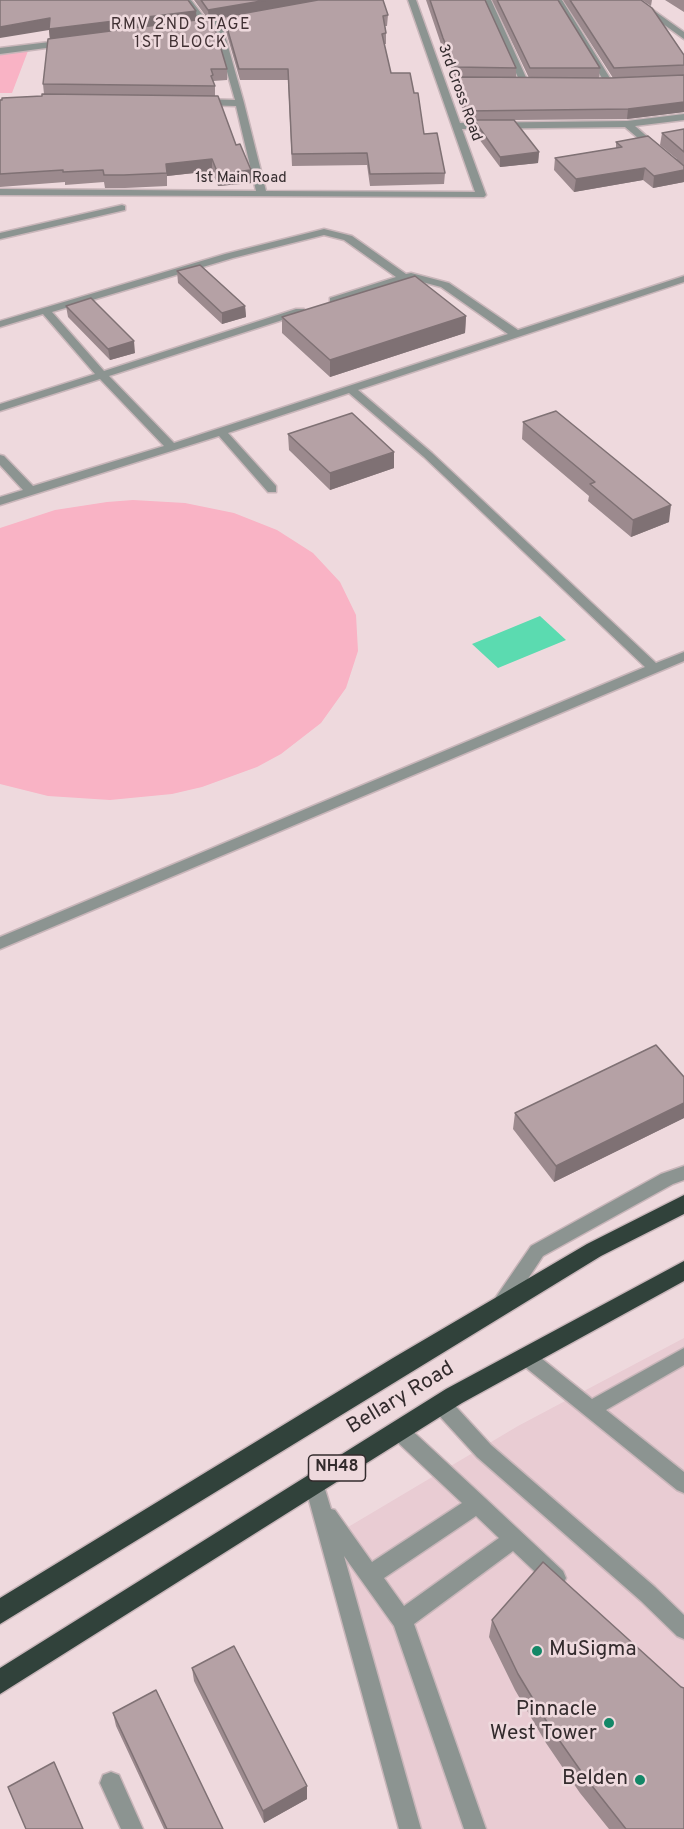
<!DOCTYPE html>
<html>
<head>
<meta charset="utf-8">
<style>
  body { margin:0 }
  canvas { display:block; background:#eed9dd }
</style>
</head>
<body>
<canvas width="684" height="1829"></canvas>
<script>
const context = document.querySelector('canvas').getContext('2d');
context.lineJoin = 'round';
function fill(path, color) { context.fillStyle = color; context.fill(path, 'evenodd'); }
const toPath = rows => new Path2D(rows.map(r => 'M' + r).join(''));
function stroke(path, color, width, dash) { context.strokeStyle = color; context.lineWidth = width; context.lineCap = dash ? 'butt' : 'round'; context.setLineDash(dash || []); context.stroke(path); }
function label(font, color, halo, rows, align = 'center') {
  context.font = font + ' Overpass,sans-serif'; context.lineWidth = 5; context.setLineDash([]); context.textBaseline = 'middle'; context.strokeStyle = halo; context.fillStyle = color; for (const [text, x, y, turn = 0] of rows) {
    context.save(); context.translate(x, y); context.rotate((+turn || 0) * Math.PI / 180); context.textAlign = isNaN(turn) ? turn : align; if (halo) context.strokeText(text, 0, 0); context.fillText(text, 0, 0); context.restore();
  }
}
const built = toPath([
  [684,1338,684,1829,420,1829,333,1536,518,1426]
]);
const green = toPath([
  [28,51,12,93,0,93,0,54],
  [133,500,185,503,234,513,277,530,313,553,340,582,356,615,358,651,346,688,321,723,281,754,257,767,202,787,172,794,110,800,48,796,0,784,0,528,55,510,107,502]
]);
const water = toPath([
  [540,616,566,640,498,668,472,644]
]);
const minor = toPath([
  [183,0,191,0,208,22,244,17,248,19,222,25,244,103,266,191,475,192,408,0,416,0,460,123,627,121,684,114,684,120,635,126,684,169,684,177,625,127,462,129,486,195,484,197,0,195,0,189,256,191,236,106,201,105,197,102,201,99,235,100,214,26,191,29,191,25,201,23,183,0],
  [483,0,491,0,529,84,528,86,521,84,483,0],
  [554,0,562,0,613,83,612,85,605,83,554,0],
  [630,0,639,0,684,32,684,39,630,0],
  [66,40,69,41,69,45,0,54,0,48,66,40],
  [122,205,125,206,125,210,0,239,0,233,122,205],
  [324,229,352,236,406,274,411,273,449,283,518,330,684,276,684,282,358,390,432,453,656,663,684,652,684,661,0,949,0,937,645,667,424,457,349,393,228,433,276,486,276,492,268,492,219,436,0,505,0,497,23,490,0,465,0,455,4,456,33,486,164,446,100,379,0,411,0,404,95,374,43,314,0,327,0,321,225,254,324,229],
  [324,235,344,240,396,277,330,298,330,302,338,302,411,279,441,287,508,334,174,443,109,376,304,313,304,309,296,309,104,371,52,312,233,258,324,235],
  [684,1166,684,1180,673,1184,543,1256,508,1309,502,1311,496,1309,493,1303,496,1297,531,1246,661,1174,684,1166],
  [525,1348,531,1350,592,1399,684,1348,684,1365,606,1410,684,1472,684,1493,677,1490,519,1362,516,1356,519,1350,525,1348],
  [441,1396,448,1398,491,1445,655,1587,684,1615,684,1639,677,1636,641,1601,477,1457,434,1410,432,1404,434,1398,441,1396],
  [398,1421,405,1424,485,1498,563,1571,566,1578,563,1585,556,1588,549,1585,513,1551,414,1624,486,1829,464,1829,394,1626,344,1556,421,1829,399,1829,304,1482,307,1476,314,1473,321,1476,331,1509,335,1510,372,1562,462,1503,391,1436,389,1430,391,1424,398,1421],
  [476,1516,499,1538,404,1606,384,1578,476,1516],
  [111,1772,119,1775,143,1829,121,1829,100,1783,103,1775,111,1772]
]);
const highway = toPath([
  [684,1195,684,1214,601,1256,0,1624,0,1598,393,1358,587,1244,684,1195],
  [684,1261,684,1281,462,1403,0,1694,0,1668,446,1389,684,1261]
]);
const wall = toPath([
  [194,0,383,0,388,15,387,26,385,26,386,33,386,44,384,44,391,73,414,93,424,134,445,173,444,184,370,186,367,165,292,166,288,80,240,80,225,28,224,18,212,20,227,69,227,80,213,81,215,86,215,96,252,183,218,186,212,171,167,176,167,186,125,188,105,188,104,182,65,185,65,182,0,187,0,100,42,96,44,94,43,84,50,39,49,30,208,19],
  [426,0,485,0,516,68,516,78,455,77,442,47],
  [492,0,558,0,600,68,599,78,529,78],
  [563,0,641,0,684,55,684,75,613,78],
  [642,0,652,0,651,6],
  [665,0,684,0,684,12],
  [684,75,684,112,627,119,514,120,539,152,538,163,500,167,473,131,474,121,466,121,456,89,456,79,610,78],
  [684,129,684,182,653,188,643,180,574,192,554,170,555,158,616,148,616,142,677,159,660,145,662,133],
  [177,271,245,306,246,317,222,324,178,283],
  [66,306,135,353,110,360,68,317],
  [466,316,465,333,330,377,282,333,282,317],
  [523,422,669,522,631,537,588,501,589,496,522,439],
  [288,434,394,468,330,490,289,450],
  [684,1077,684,1118,554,1182,513,1129,515,1113],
  [492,1620,681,1687,684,1829,609,1829,580,1793,546,1743,515,1690,489,1637],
  [192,1668,307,1786,307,1799,264,1823,194,1681],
  [113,1713,223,1829,164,1829,116,1726]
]);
const shadedWall = toPath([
  [267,0,331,0,209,21,208,10],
  [196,11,197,22,50,40,49,30,0,38,0,27,50,18],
  [684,102,684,112,627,119,628,109],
  [539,152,538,163,500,167,500,157],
  [212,159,212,171,167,176,166,164],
  [645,168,643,180,574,192,576,179],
  [251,170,252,183,218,186,218,174],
  [684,170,684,182,653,188,654,176],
  [245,306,246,317,222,324,222,313],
  [466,316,465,333,330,377,330,360],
  [134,341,135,353,110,360,108,349],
  [394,452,394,468,330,490,330,473],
  [671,505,669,522,631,537,633,520],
  [684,1103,684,1118,554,1182,556,1166],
  [307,1786,307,1799,264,1823,263,1811]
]);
const building = toPath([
  [0,0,188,0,196,11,49,29,50,18,0,27,0,0],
  [201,0,267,0,208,10,201,0],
  [318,0,383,0,388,15,383,16,386,33,382,34,391,73,410,73,414,93,418,93,424,134,437,133,445,173,370,174,367,153,292,154,288,69,239,69,224,17,318,0],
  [430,0,485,0,516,68,455,67,443,38,430,0],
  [497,0,558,0,600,68,530,68,497,0],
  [570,0,641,0,652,8,684,55,684,65,614,68,570,0],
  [212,18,227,69,211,69,213,75,211,76,215,86,43,84,48,39,212,18],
  [684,75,684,102,628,109,466,111,456,79,460,77,610,78,684,75],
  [42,94,218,96,236,145,240,144,251,170,218,174,212,159,166,164,167,173,124,175,104,175,103,170,63,172,63,170,0,174,0,100,2,100,2,98,42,96,42,94],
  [474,120,514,120,539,152,500,157,474,120],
  [684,129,684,152,662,133,684,129],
  [648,136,684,166,684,170,654,176,645,168,576,179,555,158,622,147,616,142,648,136],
  [200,265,245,306,222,313,177,271,200,265],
  [415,276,466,316,330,360,282,317,415,276],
  [91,298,134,341,108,349,66,306,91,298],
  [556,411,671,505,633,520,590,484,595,482,523,422,556,411],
  [352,413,394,452,330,473,288,434,352,413],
  [656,1045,684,1077,684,1103,556,1166,515,1113,656,1045],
  [543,1562,681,1687,684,1688,684,1829,626,1829,585,1777,550,1727,518,1674,492,1620,543,1562],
  [234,1646,307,1786,263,1811,192,1668,234,1646],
  [156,1690,223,1829,167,1829,113,1713,156,1690],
  [54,1762,83,1829,26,1829,8,1787,54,1762]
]);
const markers = [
  [537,1651,6,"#138767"],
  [609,1723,6,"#138767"],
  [640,1780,6,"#138767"]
];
const farStreetnames = [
  ["3rd Cross Road",459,93,70],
  ["1st Main Road",241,179]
];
const farNeighbourhoodnames = [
  ["RMV 2ND STAGE",181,26],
  ["1ST BLOCK",181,44]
];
const shields = [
  [337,1468,57]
];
const shieldNames = [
  ["NH48",337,1468]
];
const nearStreetnames = [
  ["Bellary Road",401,1399,-31]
];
const nearPoinames = [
  ["MuSigma",549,1651,"left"],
  ["Pinnacle",597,1711],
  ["West Tower",597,1735],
  ["Belden",628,1780]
];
fill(built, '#e9ccd3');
fill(green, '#f9b3c5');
fill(water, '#5bdbb0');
stroke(minor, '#c9b6ba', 3);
stroke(highway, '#c9b6ba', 3);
fill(minor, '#8c9491');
fill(highway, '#31423b');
fill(wall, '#9c8a8e');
fill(shadedWall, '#7f7174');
fill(building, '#b5a1a5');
stroke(building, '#7f7174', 1.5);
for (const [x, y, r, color] of markers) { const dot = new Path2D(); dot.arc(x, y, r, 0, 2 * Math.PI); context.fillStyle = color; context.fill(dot); stroke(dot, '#eed9dd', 2); }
label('15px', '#332b2d', '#eed9dd', farStreetnames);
context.letterSpacing = '1.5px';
label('16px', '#403033', '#eed9dd', farNeighbourhoodnames);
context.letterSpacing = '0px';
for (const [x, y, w] of shields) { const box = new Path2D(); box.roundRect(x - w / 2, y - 13, w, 26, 4.5); context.fillStyle = '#eed9dd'; context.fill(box); stroke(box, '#332b2d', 1.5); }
label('bold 16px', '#332b2d', null, shieldNames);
label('21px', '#332b2d', '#eed9dd', nearStreetnames);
label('21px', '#332b2d', '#eed9dd', nearPoinames, 'right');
</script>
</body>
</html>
